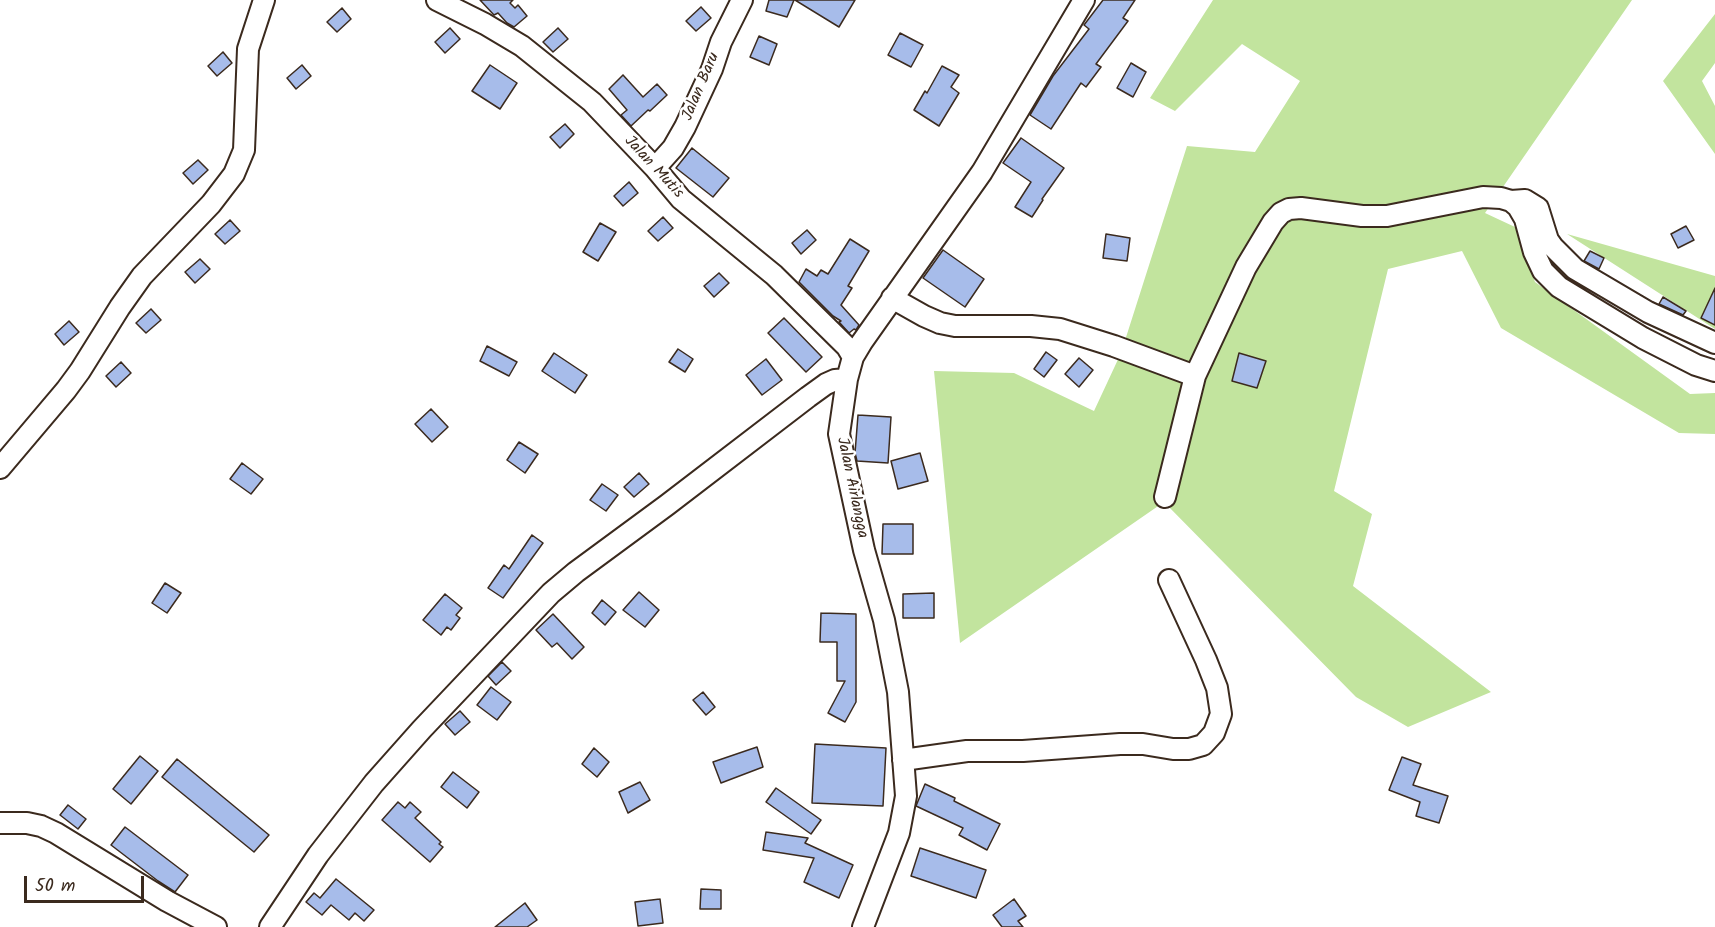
<!DOCTYPE html>
<html>
<head>
<meta charset="utf-8">
<style>
  body { margin:0 }
  #map { position:relative; width:1715px; height:927px; overflow:hidden; background:#fff; font-family:Kalam,sans-serif }
  canvas { display:block }
  .scale { position:absolute; left:24px; top:876px; width:120px; height:27px; box-sizing:border-box; border:3px solid #3b2a1e; border-top:0; padding-left:8px; font-size:18px; line-height:21px; white-space:nowrap; color:#3b2a1e; -webkit-text-stroke:4px #fff; paint-order:stroke }
</style>
</head>
<body>
<div id="map">
<canvas width="1715" height="927"></canvas>
<div class="scale">50 m</div>
</div>
<script>
const context = document.querySelector('canvas').getContext('2d');
context.lineJoin = 'round';
function fill(path, color) { context.fillStyle = color; context.fill(path, 'evenodd'); }
const toPath = rows => new Path2D(rows.map(r => 'M' + r).join(''));
function stroke(path, color, width, dash) { context.strokeStyle = color; context.lineWidth = width; context.lineCap = dash ? 'butt' : 'round'; context.setLineDash(dash || []); context.stroke(path); }
function label(font, color, halo, rows, align = 'center') {
  context.font = font + ' Kalam,sans-serif'; context.lineWidth = 5; context.setLineDash([]); context.textBaseline = 'middle'; context.strokeStyle = halo; context.fillStyle = color; for (const [text, x, y, turn = 0] of rows) {
    context.save(); context.translate(x, y); context.rotate((+turn || 0) * Math.PI / 180); context.textAlign = isNaN(turn) ? turn : align; if (halo) context.strokeText(text, 0, 0); context.fillText(text, 0, 0); context.restore();
  }
}
const green = toPath([
  [1213,0,1632,0,1485,213,1515,227,1535,282,1690,394,1715,393,1715,434,1679,433,1501,328,1462,251,1388,269,1334,491,1372,514,1353,586,1491,692,1408,727,1356,697,1164,502,960,643,934,371,1014,373,1094,411,1121,353,1187,146,1255,152,1300,81,1242,44,1175,111,1150,98],
  [1715,14,1715,63,1702,81,1715,106,1715,154,1663,81],
  [1567,234,1715,276,1715,329]
]);
const building = toPath([
  [480,0,513,0,510,3,515,8,518,5,527,16,514,27,507,23,498,13,494,15,480,0],
  [769,0,794,0,787,17,766,11,769,0],
  [795,0,855,0,839,27,795,0],
  [1103,0,1135,0,1123,18,1128,21,1096,64,1101,67,1086,87,1081,83,1051,129,1030,115,1053,76,1089,29,1084,25,1103,0],
  [701,7,711,18,696,31,686,21,701,7],
  [342,8,351,19,337,32,327,22,342,8],
  [450,28,460,39,445,53,435,42,450,28],
  [558,28,568,39,553,52,543,42,558,28],
  [900,33,923,45,911,67,888,55,900,33],
  [759,36,777,44,769,65,750,57,759,36],
  [223,52,232,63,217,76,208,66,223,52],
  [1131,63,1146,72,1133,97,1117,88,1131,63],
  [302,65,311,76,296,89,287,78,302,65],
  [490,65,517,83,500,109,472,91,490,65],
  [942,66,959,75,951,87,959,93,939,126,914,110,925,91,927,93,942,66],
  [623,75,643,97,657,84,667,95,650,111,648,110,631,126,621,115,627,110,609,89,623,75],
  [565,124,574,134,560,148,550,137,565,124],
  [1021,138,1064,168,1042,199,1043,200,1032,217,1015,207,1031,182,1003,163,1021,138],
  [692,148,729,178,713,197,676,168,692,148],
  [198,160,208,170,193,184,183,173,198,160],
  [629,182,638,193,623,206,614,196,629,182],
  [663,217,673,228,658,241,648,231,663,217],
  [230,220,240,231,225,244,215,234,230,220],
  [600,223,616,232,598,261,583,252,600,223],
  [1686,226,1694,240,1678,248,1671,234,1686,226],
  [807,230,816,240,801,254,792,243,807,230],
  [1106,234,1130,238,1127,261,1103,258,1106,234],
  [850,239,869,251,848,286,852,288,841,305,859,325,856,330,854,329,849,333,839,322,841,321,833,316,799,282,806,269,817,276,821,270,828,274,850,239],
  [943,250,984,279,965,307,923,278,943,250],
  [1590,251,1604,258,1599,269,1584,261,1590,251],
  [200,259,210,269,195,283,185,272,200,259],
  [719,273,729,283,714,297,704,286,719,273],
  [1715,288,1715,325,1701,318,1715,288],
  [1663,297,1686,311,1683,315,1659,304,1663,297],
  [151,309,161,320,146,333,136,323,151,309],
  [784,318,822,357,806,372,768,333,784,318],
  [69,321,79,332,64,345,55,334,69,321],
  [487,346,517,362,509,376,480,361,487,346],
  [678,349,693,359,685,372,669,362,678,349],
  [1046,352,1057,360,1044,377,1034,369,1046,352],
  [554,353,587,375,575,393,542,371,554,353],
  [1239,353,1266,361,1257,388,1232,381,1239,353],
  [1079,358,1093,370,1079,387,1065,374,1079,358],
  [766,359,782,380,762,395,746,375,766,359],
  [121,362,131,373,116,387,106,376,121,362],
  [431,409,448,427,432,442,415,424,431,409],
  [858,415,891,417,888,463,857,461,855,453,858,415],
  [519,442,538,454,525,473,507,460,519,442],
  [920,453,928,481,898,489,891,461,920,453],
  [242,463,263,479,251,494,230,479,242,463],
  [639,473,649,484,634,497,624,487,639,473],
  [602,484,618,495,606,511,590,500,602,484],
  [883,524,913,524,913,554,882,554,883,524],
  [532,535,543,543,503,598,488,588,504,565,509,569,532,535],
  [165,583,181,593,167,613,152,603,165,583],
  [639,592,659,610,645,627,623,610,639,592],
  [934,593,934,618,903,618,903,594,934,593],
  [445,594,462,608,456,615,460,618,451,630,447,627,441,635,423,620,445,594],
  [602,600,616,612,605,625,592,613,602,600],
  [821,613,856,614,856,702,845,722,828,713,845,681,837,681,837,642,820,642,821,613],
  [553,614,584,647,572,659,557,643,552,647,536,630,553,614],
  [502,662,511,671,496,685,488,676,502,662],
  [491,687,511,702,497,720,477,705,491,687],
  [703,692,715,707,706,715,693,700,703,692],
  [460,711,470,722,455,735,445,724,460,711],
  [815,744,886,748,883,806,812,803,815,744],
  [757,747,763,767,721,783,713,762,757,747],
  [594,748,609,762,597,777,582,764,594,748],
  [140,756,158,771,131,804,113,789,140,756],
  [1402,757,1421,764,1413,785,1448,796,1439,823,1416,816,1420,802,1389,790,1402,757],
  [177,759,269,835,254,852,162,777,177,759],
  [453,772,479,792,467,808,441,787,453,772],
  [640,782,650,800,628,813,619,792,640,782],
  [925,784,955,798,954,801,1000,824,987,850,959,835,963,828,916,806,925,784],
  [776,788,821,820,811,834,766,802,776,788],
  [398,802,405,808,410,802,421,812,415,818,441,842,439,844,443,847,430,862,382,820,398,802],
  [68,805,86,819,78,829,60,815,68,805],
  [125,827,188,875,175,892,158,881,111,845,125,827],
  [766,832,808,838,805,843,853,865,839,898,804,882,814,858,763,850,766,832],
  [920,848,986,870,976,898,911,876,920,848],
  [336,879,374,910,364,921,355,913,349,920,331,905,322,915,306,902,314,893,320,898,336,879],
  [701,889,721,890,721,909,700,909,701,889],
  [660,899,663,923,638,926,635,902,660,899],
  [1014,899,1026,916,1018,921,1023,927,1002,927,993,915,1014,899],
  [525,903,537,920,527,927,495,927,525,903]
]);
const minor = toPath([
  [437,0,485,24,522,46,592,102,655,168,681,199,774,275,847,347,853,357],
  [655,168,673,148,685,127,712,69,721,42,742,0],
  [1511,201,1525,200,1538,208,1548,240,1553,247,1575,269,1648,312,1715,343],
  [892,298,924,316,940,323,955,326,1031,326,1060,329,1114,346,1195,376],
  [0,468,66,390,80,371,120,307,142,276,211,204,234,174,244,150,248,49,264,0],
  [1165,497,1195,376,1246,267,1273,222,1281,213,1289,209,1301,208,1362,216,1387,216,1483,197,1501,198,1511,201,1518,207,1525,219,1534,252,1543,271,1559,287,1643,338,1696,365,1715,371],
  [903,760,967,751,1023,751,1120,744,1143,744,1173,749,1189,749,1203,745,1214,733,1221,714,1217,688,1206,660,1169,580],
  [0,823,27,823,41,826,56,833,167,901,216,927],
  [270,927,318,855,374,783,422,729,551,593,576,572,667,505,808,397,826,384,835,380,847,379],
  [863,927,899,833,906,796,898,692,884,620,864,550,839,434,847,379,853,357,862,342,982,172,1084,0]
]);
const streetNames = [
  ["Jalan Baru",702,87,-67],
  ["Jalan Mutis",653,168,47],
  ["Jalan Airlangga",851,488,78]
];
fill(green, '#c2e49e');
fill(building, '#a7bcea');
stroke(building, '#3b2a1e', 1.5);
stroke(minor, '#3b2a1e', 24);
stroke(minor, '#fff', 20);
label('16px', '#3b2a1e', '#fff', streetNames);
</script>
</body>
</html>
